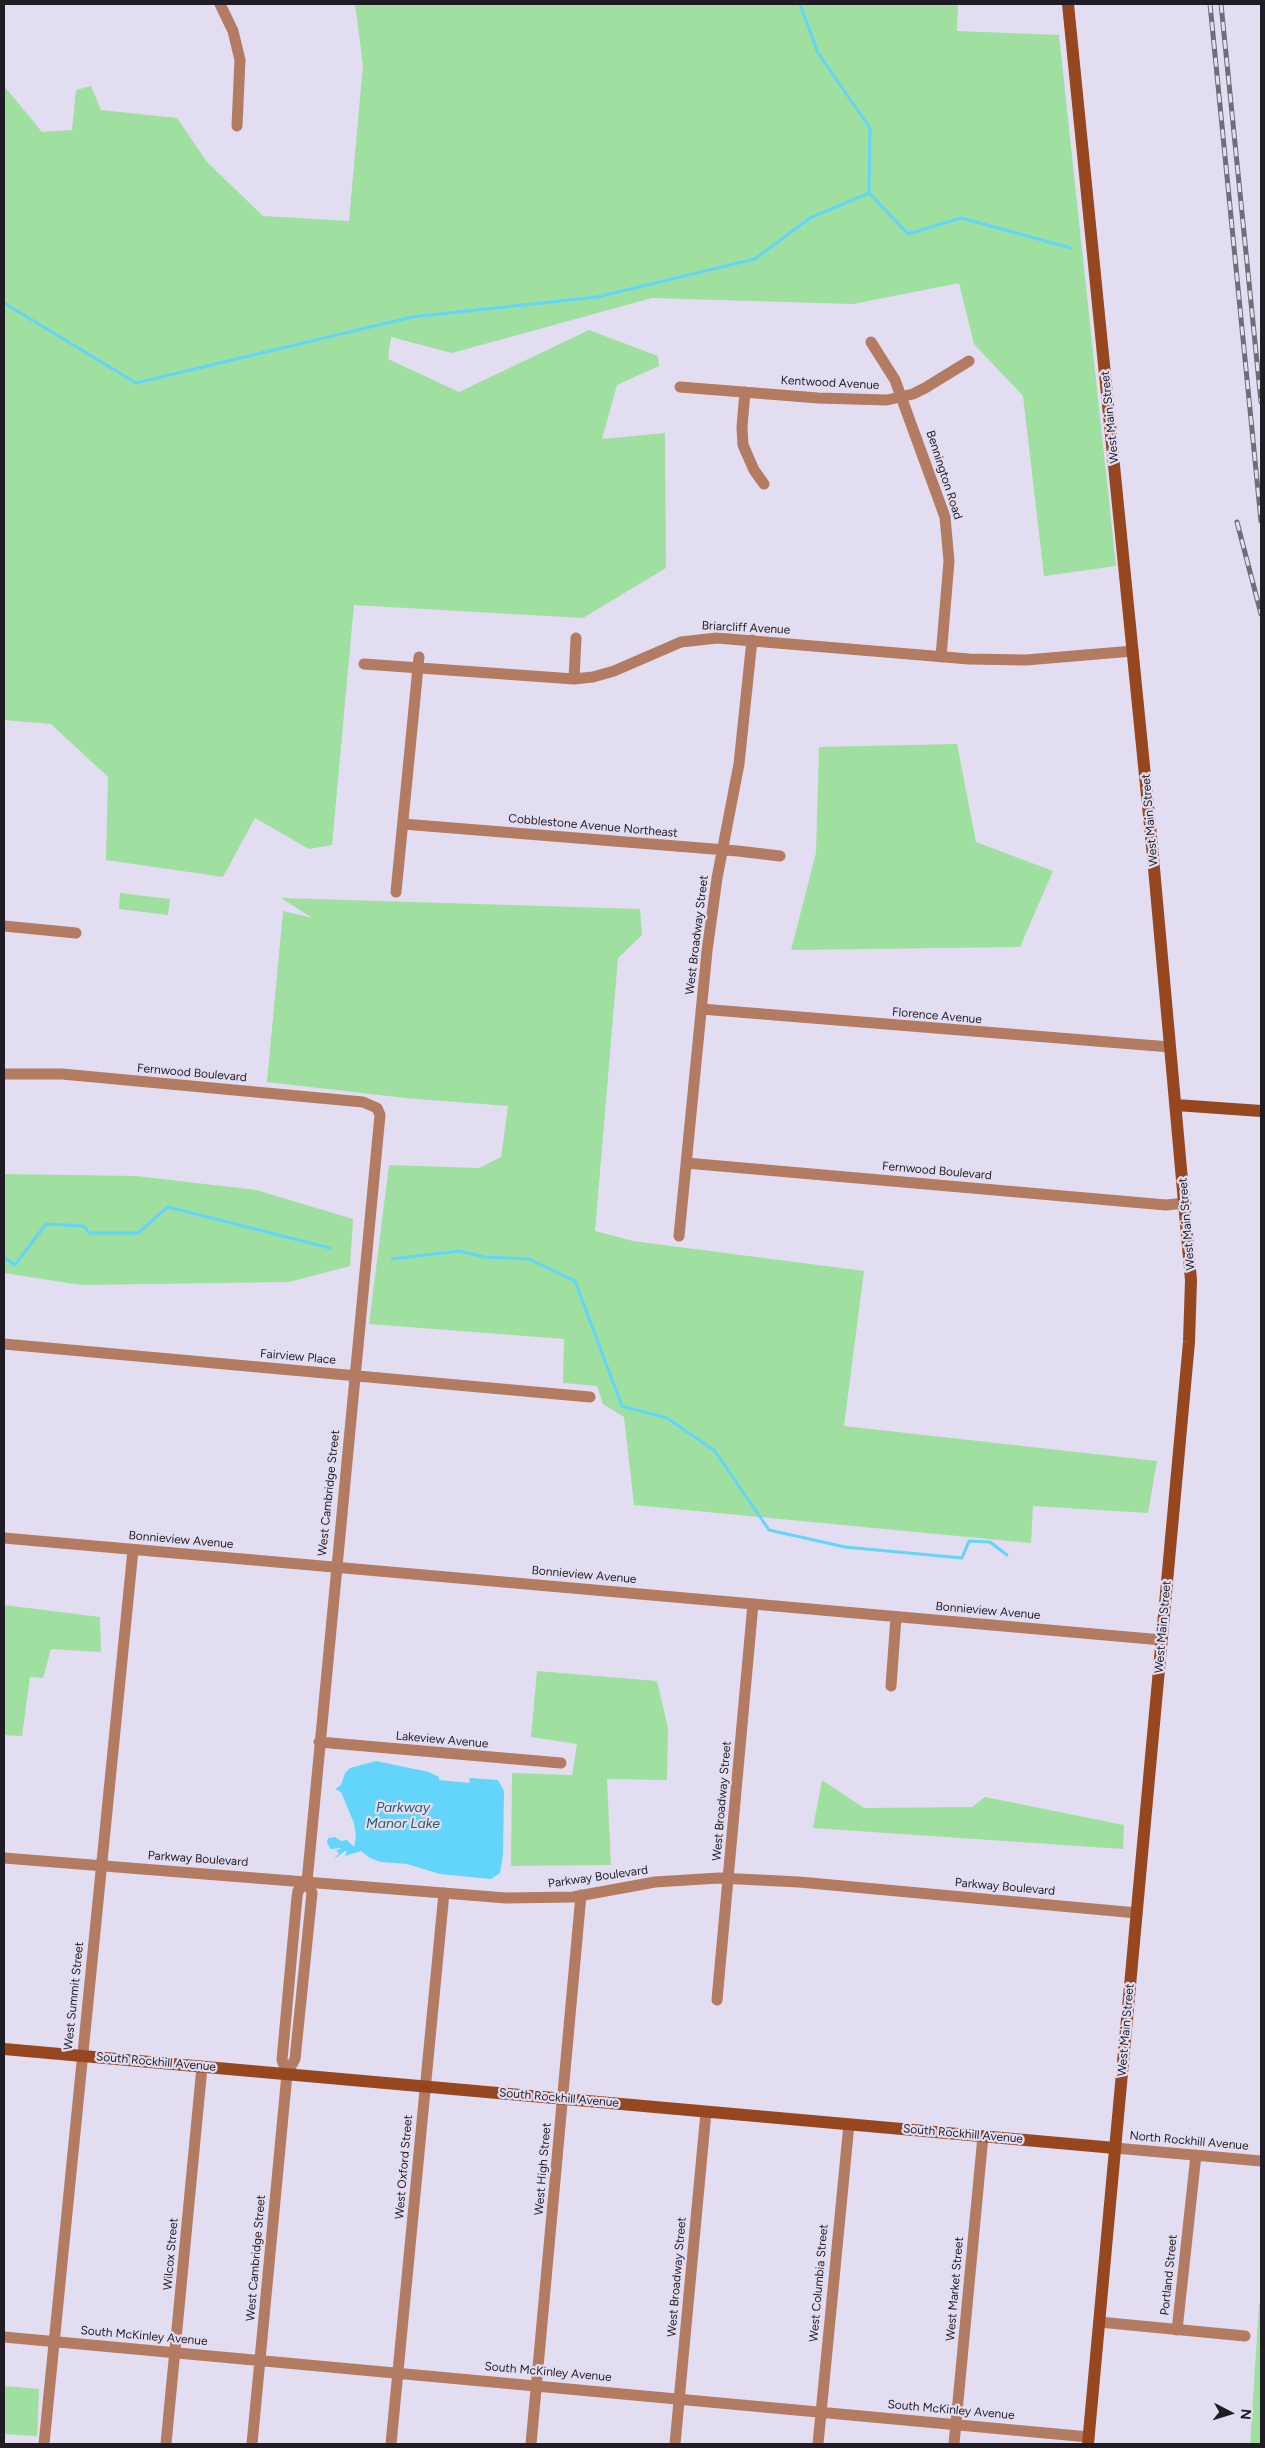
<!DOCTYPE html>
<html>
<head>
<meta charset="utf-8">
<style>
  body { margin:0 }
  #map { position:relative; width:1265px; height:2448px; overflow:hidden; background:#e3ddf1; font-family:Figtree,sans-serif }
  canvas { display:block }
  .frame { position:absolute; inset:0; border:5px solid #1f1c23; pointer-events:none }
  .north { position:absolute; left:1205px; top:2388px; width:50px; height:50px; -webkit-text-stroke:4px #e3ddf1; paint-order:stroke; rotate:95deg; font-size:14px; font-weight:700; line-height:20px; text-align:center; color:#1f1c23 }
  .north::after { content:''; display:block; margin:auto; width:18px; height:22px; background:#1f1c23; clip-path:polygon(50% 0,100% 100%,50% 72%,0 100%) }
</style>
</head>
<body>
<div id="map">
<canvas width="1265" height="2448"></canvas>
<div class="frame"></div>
<div class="north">N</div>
</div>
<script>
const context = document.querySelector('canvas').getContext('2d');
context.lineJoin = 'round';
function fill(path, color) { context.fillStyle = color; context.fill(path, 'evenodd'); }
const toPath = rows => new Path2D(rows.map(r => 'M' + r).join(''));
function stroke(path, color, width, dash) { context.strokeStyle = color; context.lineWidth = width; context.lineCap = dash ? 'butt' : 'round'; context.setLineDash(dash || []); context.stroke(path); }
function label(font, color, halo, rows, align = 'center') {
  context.font = font + ' Figtree,sans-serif'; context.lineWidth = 4.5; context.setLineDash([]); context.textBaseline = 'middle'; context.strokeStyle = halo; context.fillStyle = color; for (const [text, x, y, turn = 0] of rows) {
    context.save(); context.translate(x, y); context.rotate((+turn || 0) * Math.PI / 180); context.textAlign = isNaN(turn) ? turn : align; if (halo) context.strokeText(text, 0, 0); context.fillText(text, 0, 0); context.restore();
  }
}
const green = toPath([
  [355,4,958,4,957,31,1059,35,1116,566,1044,576,1023,396,974,344,959,283,853,304,652,298,452,353,391,337,388,359,459,392,589,330,658,356,659,366,617,385,602,439,665,433,666,568,583,618,354,605,332,845,309,849,255,818,223,877,106,860,108,777,51,724,4,720,4,86,42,132,72,130,76,90,91,86,101,110,177,118,207,162,263,216,349,221,363,65],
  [957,744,976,842,1053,871,1020,947,791,950,816,853,819,747],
  [120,893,170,899,168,915,119,909],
  [281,898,640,909,642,935,618,958,595,1231,633,1241,864,1271,844,1426,1157,1461,1148,1513,1033,1506,1031,1543,634,1505,624,1417,603,1404,597,1386,563,1383,564,1339,369,1324,389,1165,479,1168,501,1157,508,1106,405,1098,267,1082,283,911,312,918],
  [4,1174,136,1176,256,1190,353,1219,350,1266,289,1282,81,1285,4,1273],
  [4,1605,100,1617,101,1652,51,1649,43,1678,30,1677,22,1736,4,1735],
  [537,1671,657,1681,668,1728,667,1780,607,1779,611,1865,511,1866,512,1773,572,1775,577,1744,531,1737],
  [822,1780,864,1808,972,1807,985,1797,1124,1825,1123,1849,813,1828],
  [1261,2302,1261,2444,1250,2444,1259,2305],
  [4,2386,39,2389,37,2436,4,2434]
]);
const water = toPath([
  [376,1761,429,1772,439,1777,439,1780,469,1783,470,1778,498,1780,504,1791,503,1855,500,1873,491,1879,440,1874,407,1864,381,1862,370,1858,361,1851,345,1856,347,1851,345,1851,334,1859,339,1853,336,1851,342,1848,330,1849,327,1842,328,1838,335,1837,341,1841,347,1840,354,1847,356,1837,354,1823,341,1792,335,1789,341,1785,345,1773,350,1768]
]);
const stream = toPath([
  [800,4,818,53,870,128,869,193,908,234,961,218,1071,248],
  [4,303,136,383,412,317,597,297,755,259,810,218,869,193],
  [4,1257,15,1265,46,1224,84,1226,89,1233,138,1233,168,1207,330,1248],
  [392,1259,459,1251,485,1257,529,1259,575,1281,622,1406,667,1418,715,1451,769,1530,845,1547,962,1558,969,1541,990,1542,1007,1555]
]);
const street = toPath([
  [220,4,233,31,240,60,237,126],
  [871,342,895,380,945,517,949,561,941,657],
  [680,387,818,398,887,400,913,394,925,388,969,361],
  [745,392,742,427,743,445,754,470,764,484],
  [364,664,574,679,593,677,614,671,681,642,717,638,969,659,1026,660,1133,651],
  [574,679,576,638],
  [403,824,738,851,780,856],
  [396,892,419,657],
  [4,926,76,933],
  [701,1009,1170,1047],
  [4,1074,62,1074,363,1102,377,1108,380,1115,309,1861,307,1881,312,1893,295,2059,287,2074,252,2444],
  [686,1163,1166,1205,1186,1203],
  [679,1236,707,951,717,878,739,764,752,640],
  [4,1344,590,1397],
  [4,1538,1162,1640],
  [891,1686,896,1617],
  [319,1742,561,1763],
  [4,1858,506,1898,573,1897,655,1882,719,1878,799,1882,1137,1913],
  [717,2000,753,1604],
  [287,2074,282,2060,297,1897,298,1891,307,1881],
  [1115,2148,1261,2161],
  [1099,2322,1245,2336],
  [1177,2330,1196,2155],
  [4,2337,1089,2437],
  [44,2444,133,1550],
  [166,2444,202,2067],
  [391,2444,444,1893],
  [531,2444,581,1895],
  [675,2444,706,2112],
  [818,2444,849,2124],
  [954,2444,983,2136]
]);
const secondary = toPath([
  [1068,4,1152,846,1191,1280,1189,1342,1088,2444],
  [1176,1105,1261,1111],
  [4,2049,1115,2148]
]);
const rail = toPath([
  [1210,4,1261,521],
  [1221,4,1261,402],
  [1237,522,1261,614]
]);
const streetNames = [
  ["Kentwood Avenue",830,383,3],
  ["West Main Street",1110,417,-96],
  ["Bennington Road",944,475,72],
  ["Briarcliff Avenue",746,628,3],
  ["West Main Street",1150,820,-95],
  ["Cobblestone Avenue Northeast",593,826,5],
  ["West Broadway Street",697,935,-83],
  ["Florence Avenue",937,1016,5],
  ["Fernwood Boulevard",192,1073,5],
  ["Fernwood Boulevard",937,1171,5],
  ["West Main Street",1187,1224,-95],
  ["Fairview Place",298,1357,5],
  ["West Cambridge Street",329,1493,-84],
  ["Bonnieview Avenue",181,1540,5],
  ["Bonnieview Avenue",584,1575,5],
  ["Bonnieview Avenue",988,1611,5],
  ["West Main Street",1163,1627,-85],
  ["Lakeview Avenue",442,1740,5],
  ["West Broadway Street",722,1801,-85],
  ["Parkway Boulevard",198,1859,4],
  ["Parkway Boulevard",598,1877,-8],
  ["Parkway Boulevard",1005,1887,5],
  ["West Summit Street",74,1996,-84],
  ["West Main Street",1126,2030,-85],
  ["South Rockhill Avenue",156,2062,5],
  ["South Rockhill Avenue",559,2098,5],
  ["South Rockhill Avenue",963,2134,5],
  ["North Rockhill Avenue",1189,2141,5],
  ["West Oxford Street",404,2167,-85],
  ["West High Street",543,2169,-85],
  ["Wilcox Street",171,2254,-85],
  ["West Cambridge Street",256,2258,-85],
  ["Portland Street",1169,2275,-84],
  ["West Broadway Street",677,2277,-85],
  ["West Columbia Street",819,2283,-85],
  ["West Market Street",955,2289,-85],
  ["South McKinley Avenue",144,2336,5],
  ["South McKinley Avenue",548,2372,5],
  ["South McKinley Avenue",951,2410,5]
];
const waterNames = [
  ["Parkway",403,1808],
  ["Manor Lake",403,1824]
];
fill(green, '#9fdf9f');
fill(water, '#63d5fa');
stroke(stream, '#63d5fa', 3);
stroke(street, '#b37b62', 11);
stroke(secondary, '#97471f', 12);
stroke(rail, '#706c78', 5);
stroke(rail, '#e3ddf1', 3, [9]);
label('12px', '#1f1c23', '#e3ddf1', streetNames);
label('italic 14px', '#2a5a6a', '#e3ddf1', waterNames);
</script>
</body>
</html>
